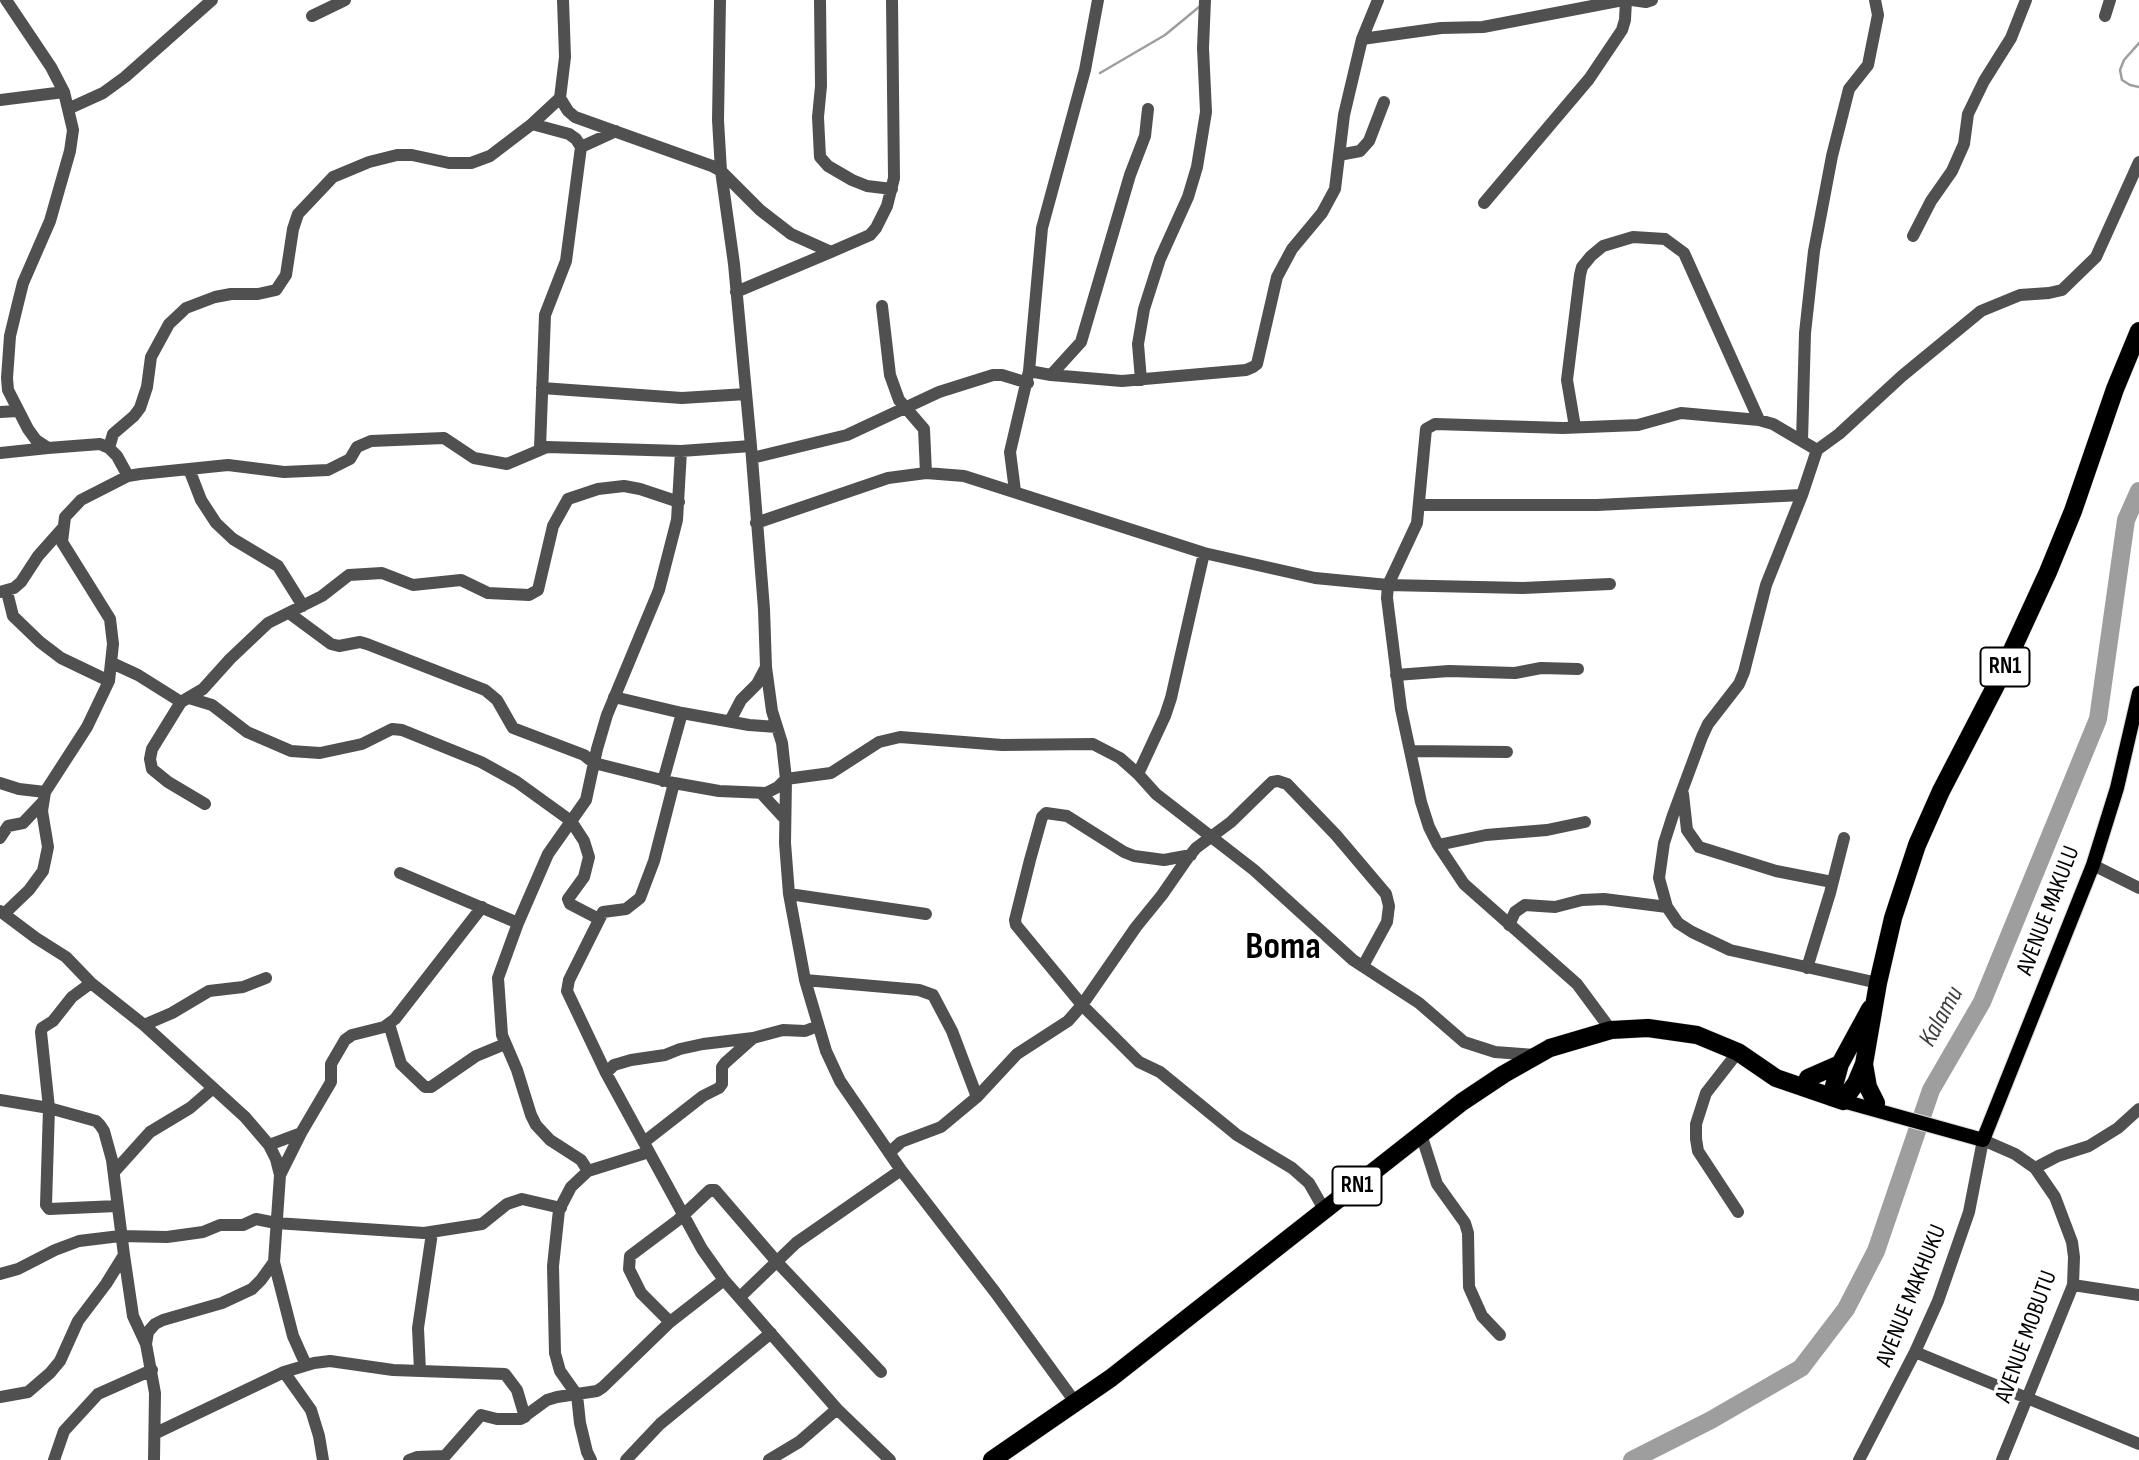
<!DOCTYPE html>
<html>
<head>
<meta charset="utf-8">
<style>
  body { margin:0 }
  canvas { display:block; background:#fff }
</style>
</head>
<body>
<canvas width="2139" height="1460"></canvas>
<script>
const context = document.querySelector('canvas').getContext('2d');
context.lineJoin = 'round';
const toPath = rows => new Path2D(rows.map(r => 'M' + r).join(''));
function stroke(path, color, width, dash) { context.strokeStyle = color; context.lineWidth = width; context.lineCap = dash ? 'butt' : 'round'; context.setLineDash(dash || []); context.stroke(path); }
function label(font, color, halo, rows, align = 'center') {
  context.font = font + ' "Sofia Sans Condensed",sans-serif'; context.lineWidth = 7; context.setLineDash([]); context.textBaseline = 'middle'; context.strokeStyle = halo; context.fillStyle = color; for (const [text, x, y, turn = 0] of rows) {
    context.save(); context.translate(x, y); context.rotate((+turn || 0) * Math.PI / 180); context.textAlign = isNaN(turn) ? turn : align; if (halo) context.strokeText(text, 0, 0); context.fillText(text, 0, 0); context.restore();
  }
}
const stream = toPath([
  [2139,43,2124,60,2120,70,2122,80,2130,85,2139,87],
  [1100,73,1165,35,1199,7]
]);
const river = toPath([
  [1632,1460,1711,1420,1801,1368,1846,1309,1876,1251,1931,1090,1982,1002,2098,719,2126,520,2139,491]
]);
const minor = toPath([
  [6,0,51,67,64,92,73,130,70,151,50,221,23,283,18,303,10,336,7,378,8,390,28,429,36,440,48,448,100,444,109,448,117,456,128,476],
  [563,0,565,57,560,98,568,111,575,117,712,166,721,171,760,210,791,234,831,252],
  [820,0,821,86,818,117,820,157,828,166,852,180,867,186,892,189],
  [1632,0,1646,2,1652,0],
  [312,16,345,0],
  [2105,16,2110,0],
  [1362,39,1378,0],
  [0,100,64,92],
  [70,108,103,93,125,77,212,0],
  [532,124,560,98],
  [1339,155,1360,151,1369,141,1384,102],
  [1484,203,1589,79,1622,30,1625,20,1626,0],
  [1913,236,1931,201,1952,171,1964,144,1968,114,1984,81,2011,38,2026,0],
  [736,292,831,252,870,235,876,228,887,206,894,178,892,0],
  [882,306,890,375,899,400,924,429,926,473],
  [1029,371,1051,375,1081,342,1130,175,1145,136,1148,109],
  [1051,375,1122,381,1246,370,1253,367,1257,364,1277,277,1292,249,1322,213,1335,189,1344,115,1362,39,1441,28,1483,27,1623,0],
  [1141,380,1138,344,1144,309,1160,259,1188,197,1197,167,1206,112,1203,48,1205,0],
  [542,388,682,398,746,394],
  [0,412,18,411],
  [1575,427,1567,380,1580,275,1582,267,1591,256,1603,246,1633,237,1665,239,1684,253,1759,420],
  [1802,441,1805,333,1814,251,1832,156,1849,89,1868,65,1878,15,1875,0],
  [109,448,113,434,134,416,140,408,147,387,151,357,169,324,186,308,215,297,231,294,258,294,276,290,286,275,293,229,298,214,333,177,369,162,397,155,412,155,449,163,471,163,490,156,532,124,569,134,576,139,581,147,616,131],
  [540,448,545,315,566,261,581,147],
  [0,453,48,448],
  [752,458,847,435,939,392,993,375,1002,375,1028,383],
  [189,469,201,500,216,523,233,539,278,566,303,606],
  [1015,491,1010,452,1029,371,1042,228,1085,70,1098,0],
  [1420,505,1597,505,1802,495],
  [756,523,888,478,926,473,964,476,1204,553,1315,578,1388,585,1523,588,1610,584],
  [0,592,14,588,21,582,38,556,62,529],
  [7,592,13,616,40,642,61,658,109,681],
  [289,613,331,644,339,646,360,642,367,644,485,690,497,700,513,728,584,755,594,763,674,783,719,791,766,793,778,787,786,779,782,743,772,711,766,667,764,609,751,446,734,264,721,171,718,120,720,0],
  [112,663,138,675,181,702,152,749,150,759,152,769,168,782,205,804],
  [1396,675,1449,671,1515,673,1541,668,1578,669],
  [614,697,682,713,749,725,777,727],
  [189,698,212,705,247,732,291,751,320,753,362,744,392,729,402,730,481,762,517,782,571,821,584,841,589,857,584,877,568,899,570,904,599,919],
  [181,702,203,689,230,659,268,623,322,596,349,575,382,573,413,585,461,580,488,593,529,595,538,590,553,526,568,499,598,489,624,486,640,489,679,502],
  [730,721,741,700,757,684,766,667],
  [1410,751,1507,752],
  [1138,774,1156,794,1254,870,1353,960,1419,1003,1464,1042,1495,1052,1535,1055],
  [663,781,682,713],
  [0,783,19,789,45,792],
  [674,783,654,861,640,898,626,909,603,912,569,980,567,991,606,1073,702,1249,724,1280,837,1409,890,1460],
  [761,793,785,819],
  [1683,794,1687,830,1699,847,1776,871,1832,882],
  [0,838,8,826,23,823,42,803],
  [1438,845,1486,835,1547,830,1585,822],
  [1191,855,1164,860,1134,856,1124,852,1067,816,1046,813,1042,817,1030,860,1015,920,1016,925,1082,1005,1139,1062,1160,1072,1237,1135,1292,1168,1309,1183,1325,1211],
  [2093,865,2139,888],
  [400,873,518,923],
  [789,894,926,914],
  [0,911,36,938,66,957,91,983,144,1025,245,1117,269,1145,276,1159,280,1175,274,1262,261,1280,252,1289,222,1303,163,1320,155,1324,148,1332,146,1344,155,1393,154,1460],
  [5,913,29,890,43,871,48,847,42,811,45,792,87,727,109,681,113,644,110,619,62,542,65,517,81,500,128,476,140,474,228,465,284,472,328,470,350,459,357,447,371,441,444,438,474,458,507,464,547,447,681,451,751,446],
  [1509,925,1515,912,1525,905,1555,907,1582,900,1604,899,1667,907],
  [1807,968,1830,893,1844,838],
  [805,980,919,990,933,995,952,1031,977,1097],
  [91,983,72,997,53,1021,42,1028,41,1032,49,1108,46,1205,49,1209,117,1206],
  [1878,983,1730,950,1692,932,1678,923,1667,907,1659,878,1664,843,1673,815,1702,737,1708,724,1739,684,1744,672,1766,585,1802,495,1817,450,1839,434,1902,376,1981,311,2020,295,2049,293,2062,290,2096,257,2139,162],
  [389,1024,401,1064,425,1087,431,1087,476,1056,505,1044],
  [144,1025,172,1013,209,991,243,987,266,978],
  [1611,1030,1577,984,1464,884,1438,845,1429,827,1421,802,1401,709,1387,598,1388,585,1417,523,1426,429,1435,424,1563,428,1638,425,1681,413,1759,420,1773,424,1817,450],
  [1738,1052,1706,1093,1696,1124,1696,1139,1698,1151,1738,1212],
  [606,1073,614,1065,631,1060,665,1055,680,1049,703,1044,753,1038],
  [0,1100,49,1108,96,1121,100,1125,104,1131,112,1160,124,1255,106,1284,78,1321,60,1361,50,1373,28,1392,0,1397],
  [1421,1134,1437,1184,1465,1223,1468,1233,1469,1287,1482,1316,1500,1335],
  [644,1142,703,1096,719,1088,722,1084,722,1067,725,1063,753,1038,783,1030,805,1031,818,1026],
  [269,1145,301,1133],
  [889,1153,901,1142,941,1127,977,1097,1017,1054,1068,1021,1082,1005,1136,927,1162,895,1187,859,1196,848,1231,822,1272,782,1278,781,1287,784,1336,835,1386,894,1389,906,1387,922,1363,966],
  [2035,1168,2058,1156,2089,1146,2118,1128,2139,1109],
  [588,1171,581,1160,550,1140,536,1125,531,1115,517,1070,502,1035,498,978,518,923,548,854,586,800,597,749,607,715,659,590,677,520,681,451],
  [114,1172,150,1132,190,1108,212,1089],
  [280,1175,301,1133,331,1082,331,1064,345,1040,352,1035,384,1027,395,1019,482,907],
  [124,1255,133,1316,146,1344],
  [274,1262,293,1336,306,1365],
  [0,1274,18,1269,55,1250,79,1241,120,1236,167,1237,203,1232,220,1225,243,1225,256,1219,276,1223,424,1233,482,1224,507,1204,522,1199,561,1208],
  [2073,1285,2139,1295],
  [740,1297,796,1243,901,1170],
  [670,1322,641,1293,629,1269,630,1256,678,1220,710,1190,715,1190,777,1262,881,1372],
  [1915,1352,2139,1444],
  [420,1371,418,1328,432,1233],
  [284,1372,311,1410,319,1436,323,1460],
  [1075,1402,995,1292,901,1170,840,1081,826,1051,805,980,789,894,785,843,786,779,831,773,879,742,900,737,1002,745,1093,744,1120,758,1138,774,1165,716,1171,698,1204,553],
  [156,1433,284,1372,314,1363,330,1361,393,1370,505,1374,517,1390,525,1417],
  [54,1460,64,1431,98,1394,152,1370],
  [409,1460,417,1457,445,1456,481,1415,497,1419,521,1419,547,1400,557,1397,597,1391,603,1387,670,1322,724,1280],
  [591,1460,587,1452,580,1423,577,1395,560,1371,555,1353,553,1266,559,1210,571,1187,588,1171,649,1152],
  [626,1460,660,1424,771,1333],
  [769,1460,799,1442,837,1409],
  [1859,1460,1915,1352,1938,1301,1969,1212,1983,1140,2015,1154,2035,1168,2055,1197,2072,1242,2074,1257,2073,1285,2002,1460]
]);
const major = toPath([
  [1843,1101,1983,1140,2093,865,2117,788,2139,693]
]);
const highway = toPath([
  [1864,1064,1868,1087,1876,1103],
  [1808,1078,1840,1064],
  [1831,1097,1840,1064,1870,1009],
  [992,1460,1111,1378,1462,1102,1504,1074,1550,1048,1611,1030,1648,1028,1697,1035,1738,1052,1776,1078,1843,1101,1856,1083,1864,1064,1878,983,1893,918,1917,845,1941,791,1996,685,2048,572,2073,511,2115,389,2139,331]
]);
const shields = [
  [2005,667,49],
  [1357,1186,49]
];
const shieldNames = [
  ["RN1",2005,667],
  ["RN1",1357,1186]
];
const streetNames = [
  ["AVENUE MAKULU",2049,911,-69],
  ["AVENUE MAKHUKU",1912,1296,-68],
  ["AVENUE MOBUTU",2027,1337,-70]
];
const waterNames = [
  ["Kalamu",1942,1017,-61]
];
const townNames = [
  ["Boma",1283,948]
];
stroke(stream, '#9e9e9e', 2.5);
stroke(river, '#9e9e9e', 18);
stroke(major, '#dbdbdb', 16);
stroke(highway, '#dbdbdb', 19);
stroke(minor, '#505050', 12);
stroke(major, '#000', 14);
stroke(highway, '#000', 18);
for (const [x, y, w] of shields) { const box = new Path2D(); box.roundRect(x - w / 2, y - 19.5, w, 39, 5); context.fillStyle = '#fff'; context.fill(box); stroke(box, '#000', 2); }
label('bold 23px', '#000', null, shieldNames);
label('24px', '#000', '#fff', streetNames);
label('italic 26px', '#3f3f3f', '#fff', waterNames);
label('bold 38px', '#000', '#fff', townNames);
</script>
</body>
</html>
